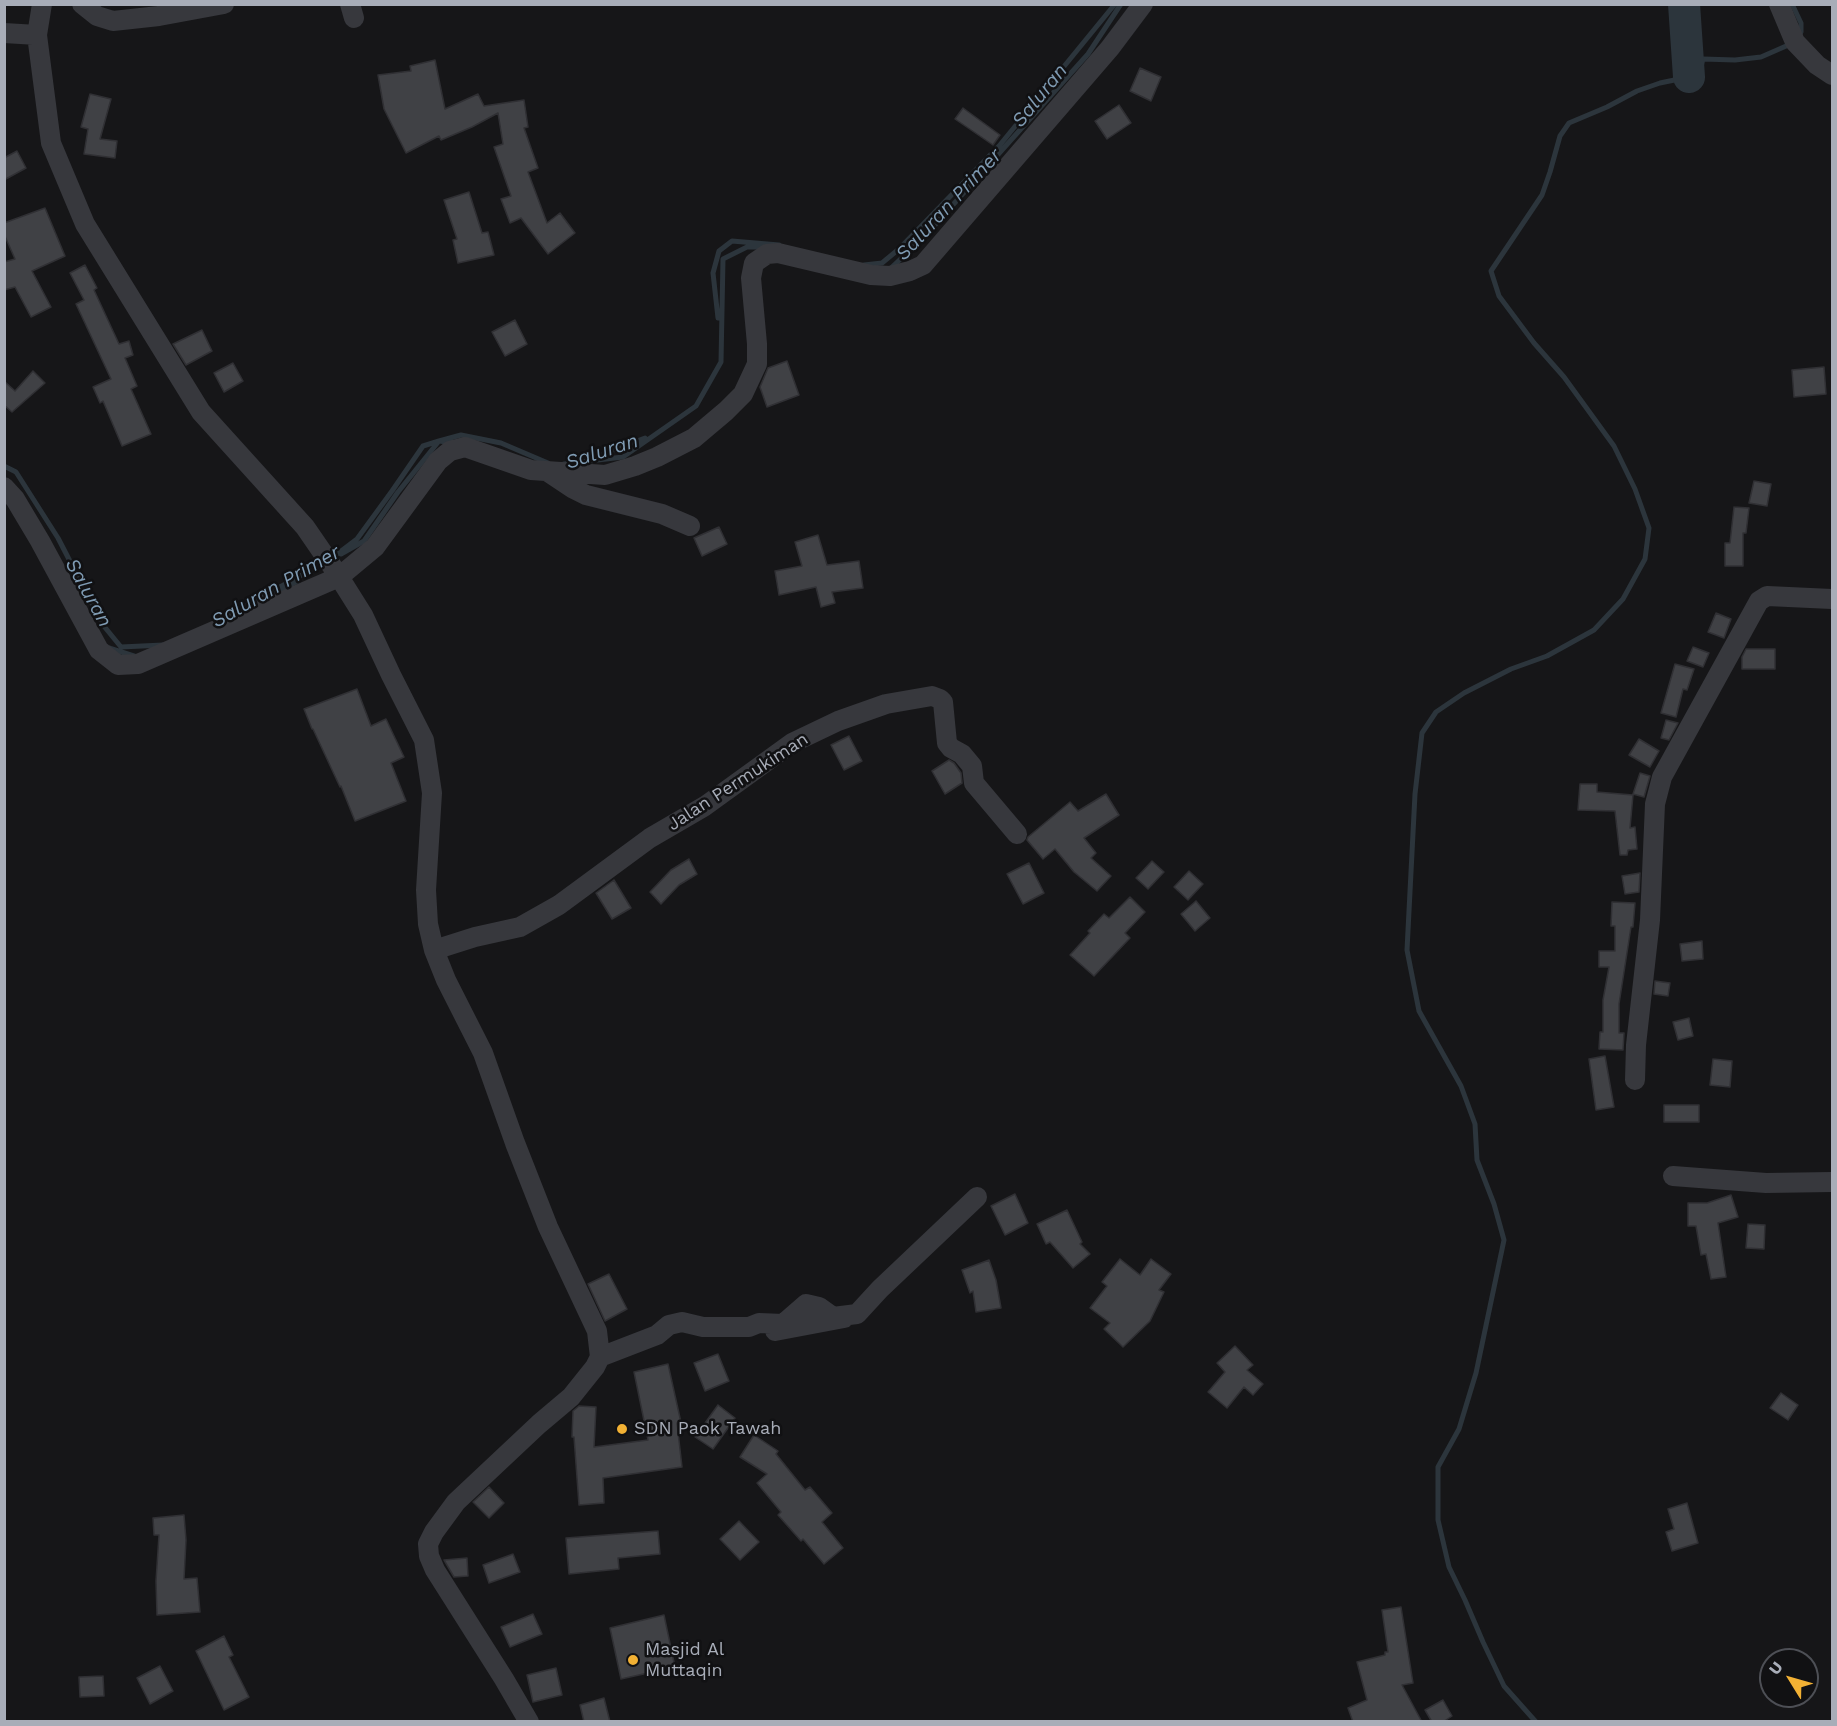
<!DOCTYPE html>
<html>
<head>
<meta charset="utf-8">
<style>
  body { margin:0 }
  #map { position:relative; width:1837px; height:1726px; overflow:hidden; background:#161618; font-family:"Work Sans",sans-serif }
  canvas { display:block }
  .frame { position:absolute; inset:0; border:6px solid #a8adb8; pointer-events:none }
  .north { position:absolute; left:1759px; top:1648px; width:60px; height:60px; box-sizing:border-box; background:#111113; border:2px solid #4d4f55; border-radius:50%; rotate:307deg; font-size:16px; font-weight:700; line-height:24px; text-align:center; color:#a8adb8 }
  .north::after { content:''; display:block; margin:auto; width:21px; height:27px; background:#f2b134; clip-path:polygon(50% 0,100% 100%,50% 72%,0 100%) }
</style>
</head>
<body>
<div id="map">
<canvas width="1837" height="1726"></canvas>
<div class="frame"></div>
<div class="north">U</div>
</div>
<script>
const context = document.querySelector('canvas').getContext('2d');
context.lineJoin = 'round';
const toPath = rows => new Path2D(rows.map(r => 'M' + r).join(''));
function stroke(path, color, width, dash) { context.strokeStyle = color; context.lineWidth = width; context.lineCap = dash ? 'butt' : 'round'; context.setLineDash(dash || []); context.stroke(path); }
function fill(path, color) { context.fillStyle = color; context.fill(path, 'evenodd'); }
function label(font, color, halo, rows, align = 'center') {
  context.font = font + ' "Work Sans",sans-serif'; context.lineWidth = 5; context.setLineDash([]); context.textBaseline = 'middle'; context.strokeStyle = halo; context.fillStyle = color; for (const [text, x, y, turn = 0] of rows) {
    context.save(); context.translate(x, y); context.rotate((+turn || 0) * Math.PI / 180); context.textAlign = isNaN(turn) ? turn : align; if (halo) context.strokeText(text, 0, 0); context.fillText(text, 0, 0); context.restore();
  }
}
const stream = toPath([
  [1792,4,1801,23,1801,32,1799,36],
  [864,265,882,263,899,249,999,146,1115,4],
  [891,268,925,236,1088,54,1121,4],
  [718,318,713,273,719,251,732,241,779,245],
  [595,457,645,438],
  [564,464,623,457,696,406,721,362,723,259,747,247,766,247],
  [4,466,16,472,58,538,103,625,121,647,163,645],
  [341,554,364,541,398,492,439,441,461,435,501,443,548,463],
  [271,595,298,581],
  [230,614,328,561,357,539,392,491,423,446,439,441,454,443],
  [109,648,137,657],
  [1536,1722,1504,1686,1483,1642,1465,1600,1449,1567,1438,1520,1438,1467,1459,1429,1476,1373,1504,1240,1494,1204,1477,1160,1475,1124,1461,1086,1419,1011,1407,950,1415,794,1422,733,1436,712,1464,693,1511,669,1547,656,1594,630,1623,599,1645,559,1649,528,1635,489,1614,446,1564,377,1534,343,1499,296,1491,271,1542,195,1550,172,1560,136,1569,123,1607,107,1637,91,1660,83,1689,77,1700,71,1703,59,1735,60,1761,57,1793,43]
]);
const river = toPath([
  [1684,4,1689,77]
]);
const building = toPath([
  [435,60,445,109,478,94,484,106,524,100,528,127,524,128,538,168,528,172,547,223,560,213,575,233,548,254,521,218,510,223,501,199,511,196,494,147,503,144,498,113,472,127,441,140,439,136,406,153,384,109,378,75,411,71,410,66,435,60],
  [1140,68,1161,77,1151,101,1130,91,1140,68],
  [90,94,111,99,100,139,117,141,115,158,84,154,88,129,81,127,90,94],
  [1119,105,1131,123,1107,139,1095,121,1119,105],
  [963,108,1000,135,993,145,955,119,963,108],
  [17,151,26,168,4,180,4,158,17,151],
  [469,192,482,233,488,232,494,255,458,263,453,240,457,239,444,200,469,192],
  [45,208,65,256,32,271,51,307,31,317,15,287,4,290,4,262,15,259,4,234,4,223,45,208],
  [85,265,97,288,94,290,119,344,129,341,133,355,125,358,137,386,131,389,151,434,122,446,103,401,100,403,93,387,111,379,76,304,84,300,70,273,85,265],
  [515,320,527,344,505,356,492,332,515,320],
  [202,330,212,351,186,365,173,344,202,330],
  [787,361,799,395,767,407,760,387,768,368,787,361],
  [233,363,243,381,224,392,214,373,233,363],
  [1824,367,1826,394,1794,397,1792,370,1824,367],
  [33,371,45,383,12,412,4,405,4,381,15,391,33,371],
  [1754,481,1771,484,1767,506,1749,503,1754,481],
  [1734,507,1749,508,1746,533,1743,533,1743,566,1725,566,1725,543,1730,543,1734,507],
  [719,527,727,544,702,556,694,538,719,527],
  [818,535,827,565,859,561,863,588,832,592,835,603,821,607,816,587,779,595,775,571,802,566,795,542,818,535],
  [1716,613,1731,619,1724,638,1708,632,1716,613],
  [1693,647,1709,653,1703,667,1687,661,1693,647],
  [1746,649,1775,649,1775,669,1742,669,1742,657,1746,649],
  [1675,664,1694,669,1687,690,1683,689,1676,717,1661,713,1675,664],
  [357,689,371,726,386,719,404,757,391,763,406,801,355,821,341,786,340,787,313,729,312,729,304,709,357,689],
  [1666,720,1678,723,1669,740,1661,738,1666,720],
  [849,736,862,761,844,770,831,745,849,736],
  [1639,739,1659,751,1650,767,1629,755,1639,739],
  [949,760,954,763,961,773,962,783,945,794,932,771,949,760],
  [1640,773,1650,776,1644,797,1633,794,1640,773],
  [1580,784,1597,784,1597,792,1633,795,1630,828,1635,827,1637,849,1628,850,1627,855,1620,855,1615,811,1578,810,1580,784],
  [1106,794,1119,815,1084,838,1096,853,1091,858,1111,876,1097,891,1074,872,1055,849,1043,859,1027,840,1028,837,1070,802,1078,811,1106,794],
  [689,859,697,874,679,885,661,904,650,892,671,870,689,859],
  [1152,861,1164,872,1148,889,1136,878,1152,861],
  [1029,863,1044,893,1023,904,1007,874,1029,863],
  [1189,871,1203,884,1188,900,1174,887,1189,871],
  [1640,873,1639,892,1625,894,1622,876,1640,873],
  [614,880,631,908,612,919,596,893,614,880],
  [1130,897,1145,912,1125,933,1130,938,1094,976,1070,955,1090,933,1088,931,1104,914,1109,918,1130,897],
  [1196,901,1210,918,1195,931,1181,914,1196,901],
  [1612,902,1635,903,1633,927,1631,927,1619,1004,1619,1033,1624,1033,1623,1050,1599,1049,1600,1032,1603,1032,1603,1000,1609,967,1599,967,1599,951,1615,951,1615,926,1611,926,1612,902],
  [1702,941,1703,959,1682,961,1680,944,1702,941],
  [1655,981,1670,983,1668,996,1654,994,1655,981],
  [1689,1018,1693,1036,1678,1040,1673,1022,1689,1018],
  [1605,1056,1614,1107,1596,1110,1589,1059,1605,1056],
  [1713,1059,1732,1061,1730,1087,1710,1085,1713,1059],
  [1664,1105,1699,1105,1699,1122,1664,1122,1664,1105],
  [1015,1194,1028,1223,1005,1235,991,1206,1015,1194],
  [1731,1195,1738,1217,1718,1223,1726,1277,1711,1279,1706,1254,1701,1255,1696,1226,1688,1226,1688,1203,1707,1203,1731,1195],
  [1067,1210,1082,1242,1080,1244,1090,1254,1073,1268,1050,1242,1046,1244,1037,1224,1067,1210],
  [1748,1224,1765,1225,1764,1249,1746,1248,1748,1224],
  [1120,1259,1140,1275,1151,1259,1171,1274,1159,1290,1164,1292,1150,1321,1123,1347,1104,1329,1110,1323,1090,1308,1107,1286,1102,1282,1120,1259],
  [989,1260,996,1280,1001,1308,976,1312,973,1291,970,1293,962,1270,989,1260],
  [609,1274,627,1309,605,1321,588,1284,609,1274],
  [1235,1346,1253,1365,1247,1370,1263,1384,1253,1395,1244,1387,1227,1408,1208,1392,1225,1372,1217,1363,1235,1346],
  [718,1354,729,1381,705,1391,694,1363,718,1354],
  [668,1364,682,1427,677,1423,682,1467,603,1478,604,1503,579,1505,574,1437,572,1437,573,1411,579,1406,596,1407,594,1447,648,1440,634,1372,668,1364],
  [1781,1393,1798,1405,1788,1420,1770,1408,1781,1393],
  [718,1405,735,1418,713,1449,695,1437,718,1405],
  [754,1435,778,1451,776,1454,805,1490,810,1487,832,1513,822,1522,843,1548,824,1564,803,1539,801,1541,778,1515,781,1512,757,1483,767,1474,740,1457,754,1435],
  [489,1487,504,1503,489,1518,473,1502,489,1487],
  [1687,1503,1698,1543,1672,1551,1666,1532,1674,1529,1668,1509,1687,1503],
  [184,1515,186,1540,184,1579,197,1578,200,1612,157,1615,156,1581,159,1535,154,1535,153,1518,184,1515],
  [739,1521,759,1542,740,1560,720,1539,739,1521],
  [658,1531,660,1554,618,1558,619,1569,569,1574,566,1538,658,1531],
  [513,1554,520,1572,489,1583,483,1565,513,1554],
  [467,1558,468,1576,454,1577,444,1560,467,1558],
  [1401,1607,1413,1683,1402,1685,1422,1722,1353,1722,1348,1708,1367,1700,1357,1662,1385,1655,1385,1652,1388,1652,1382,1610,1401,1607],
  [533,1614,542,1634,510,1647,501,1627,533,1614],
  [664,1615,675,1667,621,1679,610,1628,664,1615],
  [224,1636,233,1655,229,1657,249,1697,224,1710,196,1651,224,1636],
  [160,1666,173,1691,150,1704,137,1678,160,1666],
  [556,1668,562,1695,533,1702,527,1675,556,1668],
  [103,1676,104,1696,80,1697,79,1677,103,1676],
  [604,1698,610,1722,584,1722,580,1705,604,1698],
  [1443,1700,1452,1716,1443,1722,1432,1722,1425,1710,1443,1700]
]);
const minor = toPath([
  [42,4,37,35,51,143,85,224,201,412,305,527,336,572,363,615,391,675,424,740,432,793,426,890,428,924,434,950,446,980,483,1053,515,1143,548,1227,597,1331,600,1357,595,1367,571,1397,539,1424,456,1502,434,1532,428,1544,429,1556,435,1570,504,1679,529,1722],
  [82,4,97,16,113,21,159,16,224,4],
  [350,4,354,18],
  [1779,4,1795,42,1817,65,1832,75],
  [4,33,37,35],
  [548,472,572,488,586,495,662,514,690,526],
  [4,487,15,499,40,541,99,650,118,665,138,664,339,577,375,547,438,461,450,451,465,447,531,470,605,475,635,466,657,457,694,438,726,411,743,394,757,364,757,344,751,278,754,263,767,254,778,253,871,275,890,276,910,271,923,265,1110,48,1143,4],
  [434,950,475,937,520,927,559,905,650,838,705,806,792,743,838,721,886,704,932,696,940,699,943,702,947,743,951,748,962,754,972,766,974,783,1017,834],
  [1635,1080,1636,1045,1650,920,1655,804,1662,777,1759,601,1767,596,1832,599],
  [1673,1176,1766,1183,1832,1182],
  [775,1331,844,1318],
  [600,1357,657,1335,669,1325,682,1322,703,1327,749,1327,759,1323,783,1324,806,1304,819,1307,833,1317,857,1314,880,1289,977,1197]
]);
const markers = [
  [622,1429,6,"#f2b134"],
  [633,1660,6,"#f2b134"]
];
const streetNames = [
  ["Jalan Permukiman",738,782,-33]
];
const poiNames = [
  ["SDN Paok Tawah",634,1429],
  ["Masjid Al",645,1650],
  ["Muttaqin",645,1671]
];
const waterNames = [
  ["Saluran",1040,96,-51],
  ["Saluran Primer",949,205,-47],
  ["Saluran",602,452,-18],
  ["Saluran Primer",276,587,-30],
  ["Saluran",88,593,61]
];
stroke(stream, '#2c353c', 5);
stroke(river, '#2c353c', 32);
fill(building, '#404145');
stroke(building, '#303034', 1.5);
stroke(minor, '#37383d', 20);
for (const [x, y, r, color] of markers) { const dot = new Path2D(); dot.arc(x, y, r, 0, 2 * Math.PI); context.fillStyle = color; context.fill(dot); stroke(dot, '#111113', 2); }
label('18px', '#a8adb8', '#111113', streetNames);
label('18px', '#a8adb8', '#111113', poiNames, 'left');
label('italic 20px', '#7f9bb3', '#111113', waterNames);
</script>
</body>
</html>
